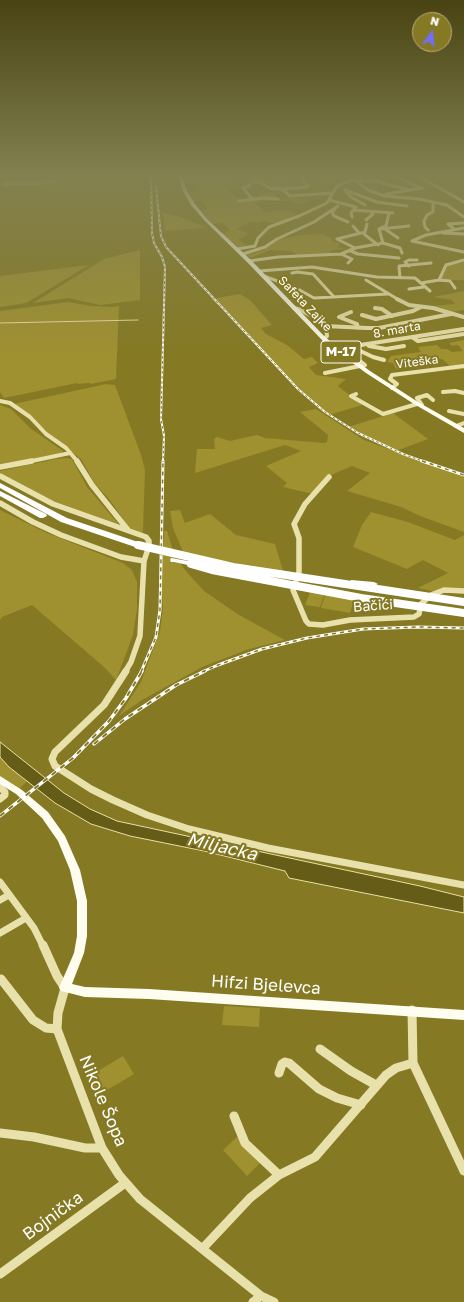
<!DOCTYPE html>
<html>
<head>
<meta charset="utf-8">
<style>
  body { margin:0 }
  #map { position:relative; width:464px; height:1302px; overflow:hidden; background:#857923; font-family:"Golos Text",sans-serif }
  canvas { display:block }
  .north { position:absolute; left:412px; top:12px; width:40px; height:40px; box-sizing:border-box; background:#857923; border:1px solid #b6af7b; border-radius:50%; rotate:15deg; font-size:11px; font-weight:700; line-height:16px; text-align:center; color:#fff }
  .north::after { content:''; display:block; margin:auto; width:14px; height:18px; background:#726ff4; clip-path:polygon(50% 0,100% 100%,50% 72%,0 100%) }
</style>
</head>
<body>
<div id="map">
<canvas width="464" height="1302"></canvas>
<div class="north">N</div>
</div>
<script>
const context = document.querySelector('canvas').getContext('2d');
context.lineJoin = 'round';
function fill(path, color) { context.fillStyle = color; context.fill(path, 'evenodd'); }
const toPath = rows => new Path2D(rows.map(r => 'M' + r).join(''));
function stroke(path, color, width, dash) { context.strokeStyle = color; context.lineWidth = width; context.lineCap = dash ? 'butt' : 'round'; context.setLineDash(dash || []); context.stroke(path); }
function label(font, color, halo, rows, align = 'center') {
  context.font = font + ' "Golos Text",sans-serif'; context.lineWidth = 4; context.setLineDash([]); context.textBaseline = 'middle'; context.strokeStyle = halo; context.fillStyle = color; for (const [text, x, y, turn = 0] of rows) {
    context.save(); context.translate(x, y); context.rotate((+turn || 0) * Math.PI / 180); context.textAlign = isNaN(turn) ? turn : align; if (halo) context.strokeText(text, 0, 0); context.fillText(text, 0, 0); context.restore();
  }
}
const green = toPath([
  [191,174,244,174,264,179,279,180,289,184,290,187,275,189,264,181,273,188,266,188,259,182,231,178,225,181,233,185,244,186,227,189,240,201,251,201,251,197,258,196,258,192,273,193,278,198,293,198,309,200,299,205,292,201,268,201,255,203,264,211,262,211,263,212,286,210,296,214,288,219,273,223,265,221,258,223,249,222,237,229,248,233,245,237,238,239,246,245,238,247,223,234,230,230,223,223,212,224,200,210,207,209,203,201,193,201,190,192,199,190,196,183,183,183,181,177],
  [264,174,332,174,343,178,325,184,316,180,304,179,296,181,261,177],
  [162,212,184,218,206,228,165,231],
  [323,234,331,238,332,242,341,243,337,247,346,249,332,250,330,253,297,255,292,251,270,250,251,258,246,255,262,251,278,240,299,235],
  [140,250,140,300,100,305,68,298,33,303,104,259],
  [464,262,464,280,441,280,442,274,446,265],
  [89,265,26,303,0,307,0,276],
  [464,291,464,310,451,312,433,306,455,304,452,300,433,297],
  [240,294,250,300,272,325,261,328,266,334,287,345,304,359,312,357,318,363,309,367,316,375,346,379,338,386,362,405,329,415,315,404,285,375,231,316,211,299],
  [68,302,91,306,112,307,119,306,116,379,91,384,89,383,78,384,77,383,4,398,0,392,0,311],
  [464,340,464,369,451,370,448,364,442,359,421,361,422,364,408,365,410,368,396,369,393,363,387,362,391,356,421,352,418,347,437,345,441,349,447,349,452,352,463,351,458,345,452,346,449,343],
  [106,384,115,385,141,455,145,470,143,533,131,530,109,499,95,484,81,459,45,432,14,404],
  [0,405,11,409,30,428,63,451,61,453,0,467],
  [316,409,364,440,464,477,464,532,420,516,401,507,347,491,370,473,352,466,329,476,313,494,283,487,287,483,266,466,301,451,285,445,195,473,197,449,215,449,214,439,217,437,230,441,257,435,265,438,324,443,327,442,328,435,300,412],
  [393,413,428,439,396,451,348,427],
  [66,458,72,459,87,487,121,527,61,505,14,483,0,473,0,471,56,459],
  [0,510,47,533,123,563,132,570,137,582,137,609,133,635,116,680,104,667,32,605,2,617,0,620],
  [180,510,185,523,210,514,236,535,275,544,284,574,183,552,173,528,170,511],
  [371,512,408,522,455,540,464,535,464,590,446,588,432,591,418,588,448,573,423,560,407,569,353,547,362,525],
  [164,531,167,531,174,554,185,570,204,591,239,615,285,640,249,649,202,667,142,700,119,716,141,682,160,631,163,608,161,578],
  [311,590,325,592,320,607,305,605],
  [326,592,355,597,350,613,321,608],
  [0,757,9,767,27,781,18,790,0,779],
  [224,1006,260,1008,259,1027,222,1025],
  [123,1056,134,1074,97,1096,86,1078],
  [237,1137,262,1161,247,1176,223,1150]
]);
const water = toPath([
  [0,742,64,793,90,809,117,821,420,886,464,897,464,913,289,878,285,871,204,851,130,836,91,824,55,803,9,767,0,757,0,742]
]);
const stream = toPath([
  [0,323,138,320]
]);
const taxiway = toPath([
  [52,179,55,181,54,182,40,185,4,186,1,184,4,182,40,181,52,179]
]);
const minorFar4 = toPath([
  [246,174,263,181],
  [348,174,361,178],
  [390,174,421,188],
  [415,174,464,202],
  [356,181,368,190,385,196,419,199,447,205,464,217],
  [359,181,376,181,409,190],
  [282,189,290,196,332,193],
  [345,190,377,202,407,206],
  [346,191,351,197,365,205],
  [386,194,422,188],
  [252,199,243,188,249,186,251,182,259,182,271,189,282,189,308,187,304,181],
  [329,200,356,207,351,213,352,217],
  [239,201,264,198,278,199],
  [335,209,332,212,334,216,348,222],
  [354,210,393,213],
  [366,220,373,214,371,212],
  [353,226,359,233],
  [453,228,448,224,464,223],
  [380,229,409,226],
  [385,229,398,238],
  [428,230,425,227,424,221,427,215,433,212,433,202],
  [443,233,464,234],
  [364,234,378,245],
  [337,239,365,232,367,224],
  [337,239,355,248],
  [412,241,426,235,464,228],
  [412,241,464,252],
  [383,243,379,229,386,226,389,213],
  [237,249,255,246,258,238,269,227,299,216,327,203,337,186,345,182,362,179,357,174],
  [351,251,358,254,399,258],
  [243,254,265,247,277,239,314,222,338,206],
  [341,254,352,259,348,263],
  [249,261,278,257,341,254,355,248,383,243,400,248,402,253],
  [409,266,405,262,409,260,417,260],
  [259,271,312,267,377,277,415,278,430,291],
  [292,273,297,272,313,274,334,297],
  [264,276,296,288,314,298,388,294],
  [400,278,399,266,431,263],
  [366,280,399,300],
  [439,280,450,281,455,288],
  [421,283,439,280,446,265,464,260],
  [409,289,424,287]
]);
const minorFar3 = toPath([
  [397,299,409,305,433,308,464,317],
  [294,308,301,310,315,318,325,326,367,328,379,328,451,314],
  [375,308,382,309,392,316],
  [351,312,339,317,357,324,358,328],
  [362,315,376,319,413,311,421,307],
  [412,337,418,341,464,334],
  [324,339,327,336,326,327],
  [369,346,386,349,404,346],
  [352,347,373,357,384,360],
  [325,373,365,365,350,353,351,348,354,346,464,329],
  [392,388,397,384,390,379,392,375,464,366],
  [443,392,455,391,464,393],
  [356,394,351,396,383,414,417,404],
  [0,401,10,403,30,417,46,434,66,448,78,462],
  [422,405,417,398,427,395,433,400],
  [449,411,464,414],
  [456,426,464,423],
  [27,462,70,453]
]);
const minorFar2 = toPath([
  [77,461,92,485,128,530],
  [0,467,32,461],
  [0,476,53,504,146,537,149,541,149,546,144,561,140,636,131,662,125,672],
  [329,477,305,504,294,524,299,538,299,572,293,590,306,621,309,624,323,625,350,620,414,617,419,614,421,604,431,595,444,590,464,591],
  [0,503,33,522,61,535,121,557,144,561]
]);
const minorFar1 = toPath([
  [126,671,104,705,55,752,52,759,55,766,91,789,113,800,147,815,189,829,268,848,464,885],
  [0,787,5,792,5,795,0,799],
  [0,882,34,928,43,946],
  [0,900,9,895],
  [0,933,26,918]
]);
const minor = toPath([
  [43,945,57,976,65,988,58,1013,57,1029,102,1148,119,1175,140,1199,261,1296,274,1302],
  [1,979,33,1020,46,1028,57,1029],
  [412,1010,413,1063,464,1171],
  [320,1049,351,1071,376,1085],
  [279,1073,282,1064,285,1062,289,1063,319,1089,337,1098,361,1105],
  [234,1116,245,1143,279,1175],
  [0,1133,34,1137,85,1148,102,1148],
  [203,1248,250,1198,279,1175,315,1157,386,1075,396,1068,413,1063],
  [0,1274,125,1183],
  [253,1302,261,1296]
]);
const major = toPath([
  [177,174,181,174,187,191,195,204,207,219,251,260,326,338,370,371,418,402,464,428,464,433,414,404,366,373,322,340,247,262,205,221,191,205,183,191,177,174],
  [0,776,22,790,48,812,65,836,80,870,87,901,87,936,84,953,72,984,85,987,149,989,464,1010,464,1020,149,999,85,997,61,991,59,988,74,953,77,936,77,901,70,870,58,841,42,818,16,794,0,784,0,776]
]);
const highway = toPath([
  [0,483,67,518,141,543,142,545,141,547,135,547,61,522,0,488,0,483],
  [0,491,46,514,47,516,43,518,40,518,0,496,0,491],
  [171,558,188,561,192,563,188,565,174,562,171,562,170,560,171,558],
  [351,580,374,582,378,584,374,586,354,584,350,582,351,580]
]);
const railFar2 = toPath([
  [151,174,152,233,154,243,162,257,165,267,161,419,164,436,163,462],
  [156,187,161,236,166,247,298,389,325,412,358,433,403,454,425,462]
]);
const railFar1 = toPath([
  [422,461,464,475],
  [141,672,156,637,160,610,163,461],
  [202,672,218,665,262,649,307,638,363,629,418,627,464,628]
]);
const rail = toPath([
  [94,744,125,719,176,685,205,671],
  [0,816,73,758,109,721,126,698,142,671]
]);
const highwayBridge = toPath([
  [138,545,233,567,464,602],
  [191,564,212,570,361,598,464,613]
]);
const farStreetnames = [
  ["Safeta Zajke",305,304,46],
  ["8. marta",397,330,-10],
  ["Viteška",417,362,-7]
];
const shields = [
  [341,352,40]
];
const shieldNames = [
  ["M-17",341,352]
];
const streetNames = [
  ["Bačići",373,606,-4]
];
const nearStreetnames = [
  ["Hifzi Bjelevca",266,985,4],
  ["Nikole Šopa",103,1101,67],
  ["Bojnička",53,1216,-36]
];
const nearWaternames = [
  ["Miljacka",222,847,13]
];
fill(green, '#9f9030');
fill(water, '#655c18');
stroke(water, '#eadfa0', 1);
stroke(stream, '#eadfa0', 1);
fill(taxiway, '#c2bc91');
stroke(minorFar4, '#e9e1ac', 3);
stroke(minorFar3, '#e9e1ac', 4);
stroke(minorFar2, '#e9e1ac', 5.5);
stroke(minorFar1, '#e9e1ac', 7);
stroke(minor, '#e9e1ac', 9);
fill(major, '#fefdef');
fill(highway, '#fff');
stroke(railFar2, '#fff', 2);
stroke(railFar1, '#fff', 3);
stroke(rail, '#fff', 3.5);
stroke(railFar2, '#857923', 1, [2.5]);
stroke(railFar1, '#857923', 1.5, [4]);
stroke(rail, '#857923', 2, [5.5]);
stroke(highwayBridge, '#fff', 8);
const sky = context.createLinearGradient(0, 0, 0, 357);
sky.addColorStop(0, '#494313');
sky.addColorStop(0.49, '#838150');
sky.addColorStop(1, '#83815000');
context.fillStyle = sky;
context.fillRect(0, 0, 464, 357);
label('12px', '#fff', '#857923', farStreetnames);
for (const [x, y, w] of shields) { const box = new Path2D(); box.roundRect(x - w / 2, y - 11, w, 22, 3); context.fillStyle = '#857923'; context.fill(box); stroke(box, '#fff', 1); }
label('bold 13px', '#fff', null, shieldNames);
label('14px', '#fff', '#857923', streetNames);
label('17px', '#fff', '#857923', nearStreetnames);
label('italic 18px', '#fff', '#857923', nearWaternames);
</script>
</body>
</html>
